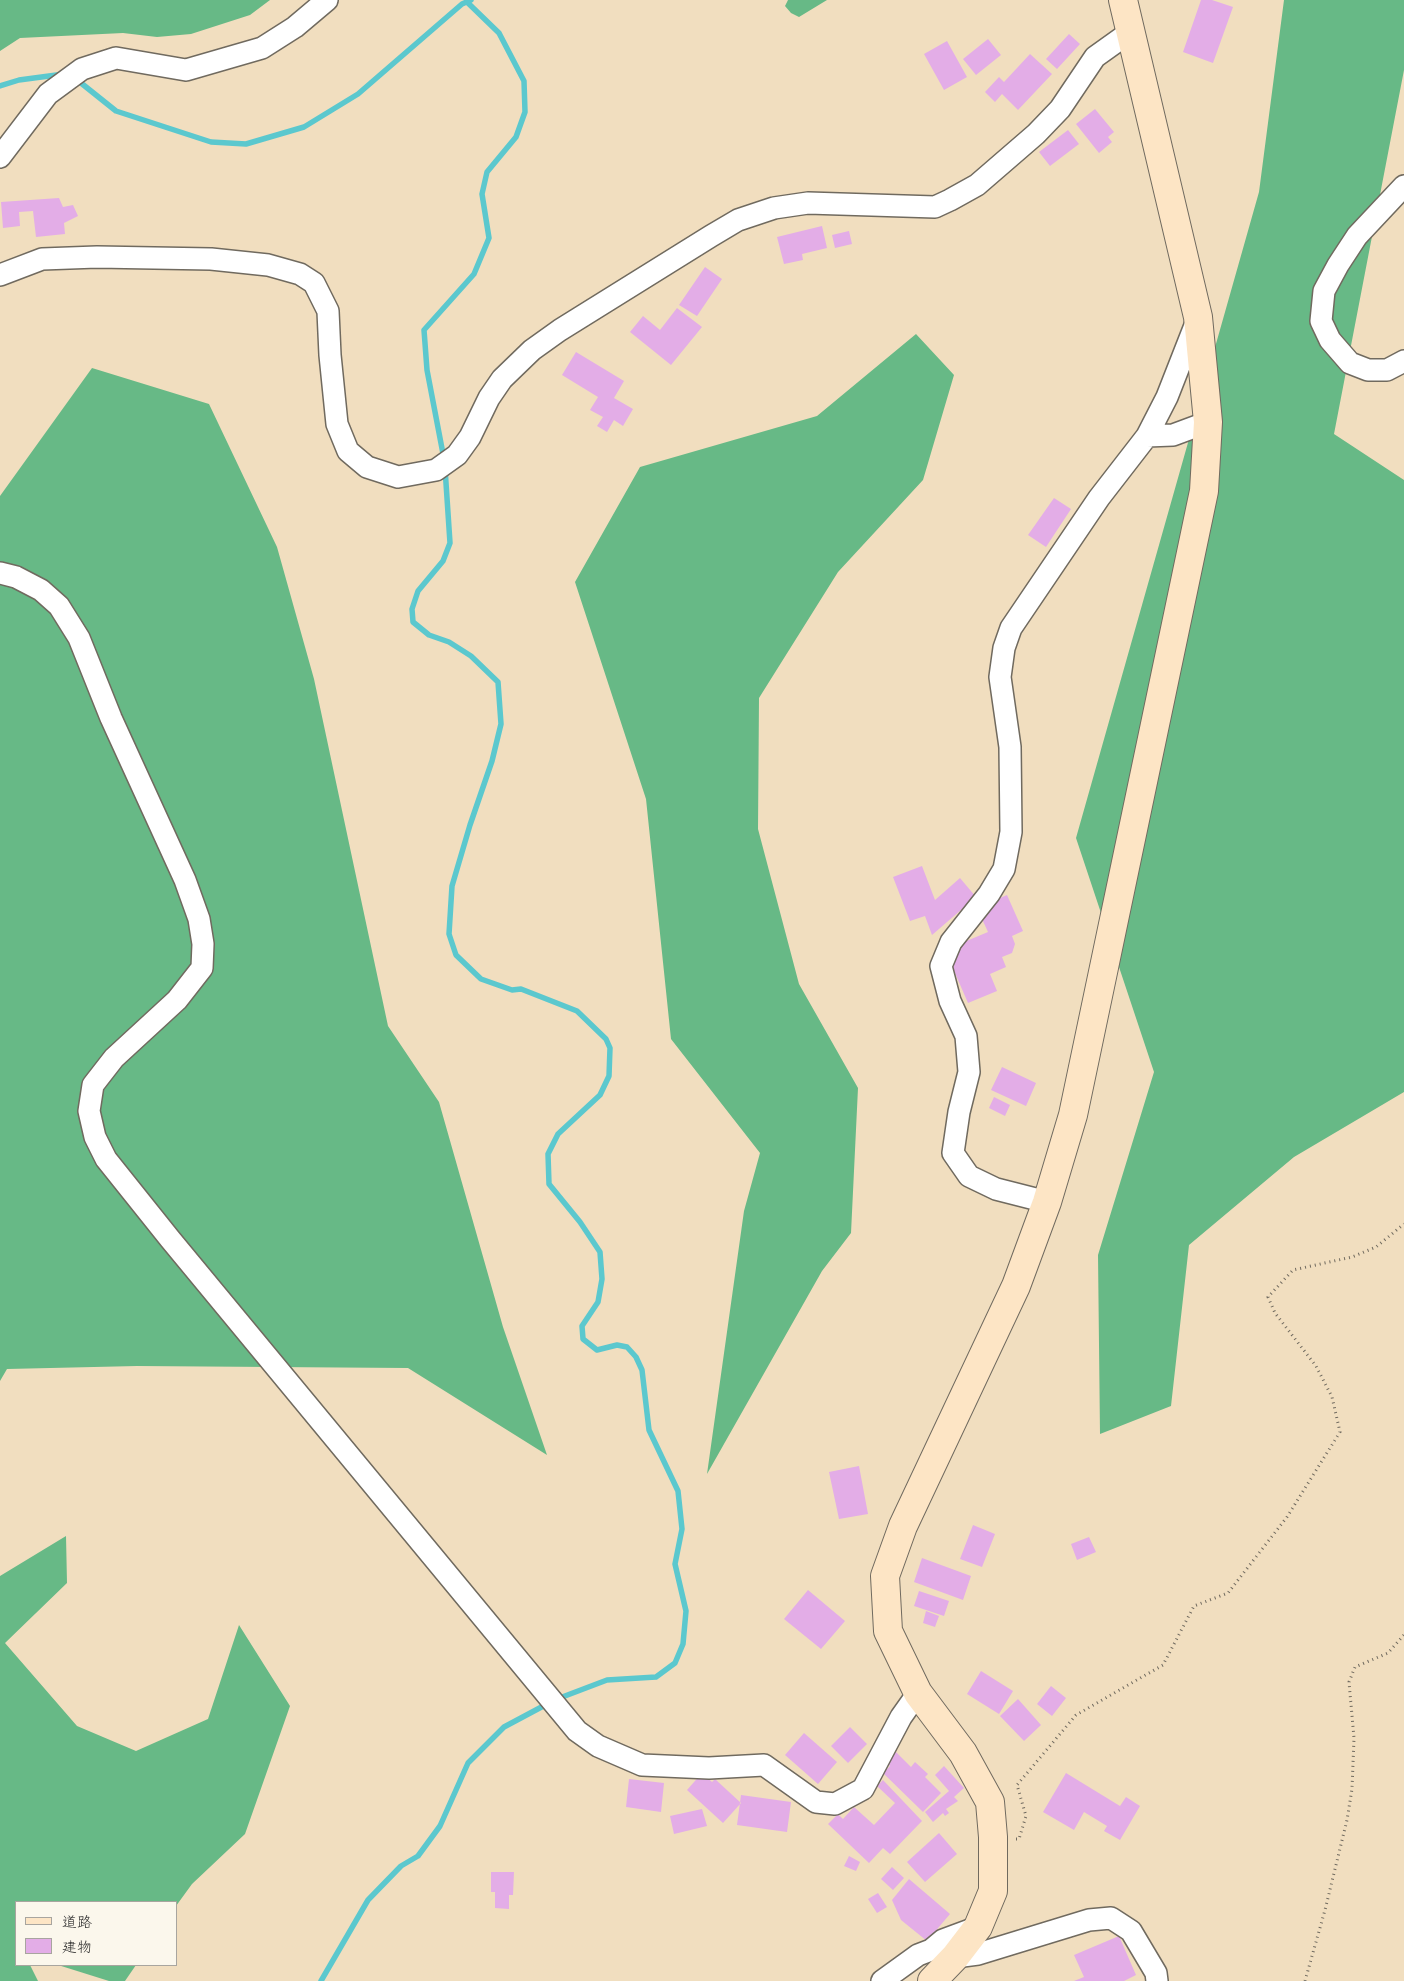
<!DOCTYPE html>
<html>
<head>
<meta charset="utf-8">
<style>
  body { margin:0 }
  #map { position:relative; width:1404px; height:1981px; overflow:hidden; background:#f1debf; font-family:Caveat,"Klee One",sans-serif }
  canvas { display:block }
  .legend { position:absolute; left:15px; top:1901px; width:162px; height:65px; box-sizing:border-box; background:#fbf7ec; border:1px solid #a8a59f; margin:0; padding:6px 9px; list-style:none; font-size:15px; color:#2b2b2b }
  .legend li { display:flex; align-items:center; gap:10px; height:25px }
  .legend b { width:25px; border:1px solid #a8a59f }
</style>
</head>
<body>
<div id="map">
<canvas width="1404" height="1981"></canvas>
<ul class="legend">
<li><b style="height:6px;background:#fde5c5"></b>道路</li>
<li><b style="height:14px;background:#e3ade7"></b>建物</li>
</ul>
</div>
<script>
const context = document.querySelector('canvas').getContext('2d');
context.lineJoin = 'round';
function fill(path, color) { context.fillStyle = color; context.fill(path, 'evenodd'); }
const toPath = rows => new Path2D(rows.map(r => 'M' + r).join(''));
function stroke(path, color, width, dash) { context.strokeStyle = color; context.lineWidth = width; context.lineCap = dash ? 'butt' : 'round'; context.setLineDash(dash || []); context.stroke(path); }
const forest = toPath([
  [0,0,270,0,250,15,191,34,157,37,123,33,20,38,0,51],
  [788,0,827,0,799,17,791,13,785,6],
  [1284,0,1404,0,1404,70,1334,434,1404,480,1404,1092,1294,1157,1189,1245,1171,1406,1100,1434,1098,1255,1154,1072,1076,838,1259,192],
  [916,334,954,375,923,480,838,572,759,698,758,829,799,984,858,1088,851,1233,822,1271,707,1474,744,1211,760,1153,671,1039,646,799,575,582,640,467,817,416],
  [92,368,209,404,277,547,314,679,388,1026,439,1102,503,1327,547,1455,408,1368,137,1366,7,1369,0,1381,0,496],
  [66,1536,67,1583,5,1643,77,1726,136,1751,208,1719,239,1625,290,1706,245,1834,192,1884,176,1906,176,1902,16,1902,16,1965,30,1965,38,1981,0,1981,0,1576],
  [58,1965,136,1965,125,1981,109,1981]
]);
const stream = toPath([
  [76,79,116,111,211,142,246,144,304,127,358,94,462,4,471,0],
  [0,86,19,80,64,74],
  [444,459,427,370,424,330,474,274,489,238,482,194,487,172,516,137,525,112,524,81,499,33,468,3],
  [445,468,450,543,443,561,418,591,412,609,413,622,429,635,449,642,471,656,498,682,501,724,492,761,470,825,452,886,449,934,456,955,481,979,512,990,521,989,577,1011,606,1039,610,1048,609,1076,600,1095,558,1134,548,1154,549,1184,580,1222,600,1252,602,1279,598,1302,582,1326,583,1339,597,1350,617,1345,627,1347,636,1357,642,1370,649,1430,678,1491,682,1529,675,1564,686,1611,683,1644,675,1663,656,1677,607,1680,557,1699],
  [321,1981,368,1900,401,1866,418,1856,440,1826,468,1763,504,1727,549,1703]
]);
const building = toPath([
  [1201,0,1212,0,1233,7,1213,63,1183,52],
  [1069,34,1080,44,1057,69,1046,59],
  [988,39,1001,55,976,75,963,59],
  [947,41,967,77,944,90,924,54],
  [1030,54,1052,74,1018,110,1002,94,995,102,985,92,999,77,1004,82],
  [1095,109,1114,132,1108,137,1112,142,1099,153,1076,124],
  [1068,130,1079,144,1050,166,1039,152],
  [59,198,63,207,73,205,78,216,64,223,65,234,36,237,33,211,19,212,20,226,3,228,1,202],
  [822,226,827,248,802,254,803,260,784,264,777,237],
  [849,231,852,244,835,248,832,235],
  [705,267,722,279,697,316,679,305],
  [677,308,702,327,671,365,630,332,643,316,660,330],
  [576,352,624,381,614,398,633,409,623,426,614,420,607,432,597,426,603,417,590,410,598,397,562,375],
  [1054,498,1071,509,1046,547,1028,535],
  [922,866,935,900,960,878,976,897,932,935,925,916,910,921,893,877],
  [1007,895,1023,931,1012,936,1015,944,1012,953,1002,957,1006,967,990,974,997,991,968,1003,945,950,988,932,977,908],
  [1002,1067,1036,1083,1026,1106,991,1090],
  [994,1097,1010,1105,1005,1116,989,1108],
  [859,1466,868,1514,839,1519,829,1472],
  [973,1525,995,1534,982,1567,960,1559],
  [1089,1537,1096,1552,1077,1560,1071,1544],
  [922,1558,971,1576,963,1600,914,1582],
  [808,1590,845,1621,821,1649,784,1619],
  [919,1591,949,1601,944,1616,914,1606],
  [926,1611,939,1616,935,1627,923,1623],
  [981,1671,1013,1691,999,1714,967,1694],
  [1051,1686,1066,1698,1052,1716,1037,1704],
  [1018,1699,1041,1725,1024,1741,1000,1716],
  [850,1727,867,1744,848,1763,831,1746],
  [804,1733,837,1762,818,1784,785,1755],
  [896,1752,911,1767,915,1762,928,1774,925,1777,941,1793,923,1812,883,1773,890,1766,886,1762],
  [944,1766,964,1788,954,1797,958,1801,946,1809,949,1813,945,1816,943,1813,933,1822,925,1812,949,1791,935,1775],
  [702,1773,712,1782,715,1779,741,1803,723,1823,687,1790],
  [1066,1773,1120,1806,1126,1797,1140,1806,1120,1840,1104,1831,1107,1826,1084,1812,1074,1830,1043,1812],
  [629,1779,664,1783,661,1812,626,1807],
  [883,1780,922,1821,890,1854,883,1848,869,1863,828,1824,838,1814,843,1819,854,1807,874,1825,895,1803,877,1786],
  [741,1795,791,1802,787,1832,737,1825],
  [702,1809,707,1826,674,1834,670,1816],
  [939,1833,957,1854,925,1882,907,1862],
  [849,1856,860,1862,856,1871,844,1866],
  [892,1867,904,1878,893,1890,881,1879],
  [491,1872,514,1872,513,1895,509,1895,509,1909,495,1908,495,1892,491,1892],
  [909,1879,950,1914,927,1941,901,1920,892,1900],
  [878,1893,887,1907,877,1913,868,1899],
  [1119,1936,1136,1975,1124,1981,1074,1981,1084,1977,1074,1955]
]);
const path = toPath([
  [1016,1839,1019,1839,1026,1816,1017,1785,1076,1715,1163,1665,1194,1606,1228,1593,1287,1517,1340,1432,1332,1397,1316,1366,1275,1313,1268,1297,1293,1270,1352,1257,1376,1247,1404,1224],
  [1305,1981,1325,1910,1347,1820,1352,1789,1354,1738,1349,1682,1355,1667,1388,1653,1404,1635]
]);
const street = toPath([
  [0,157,48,94,82,69,116,58,186,70,262,48,295,27,327,0],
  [1404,186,1357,236,1338,265,1324,291,1321,321,1330,340,1350,363,1368,370,1387,370,1404,361],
  [0,275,42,259,97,257,211,259,268,265,300,274,314,283,328,311,330,355,337,424,348,451,367,467,398,477,436,470,457,455,470,437,489,398,502,379,532,350,560,330,711,236,738,220,774,208,808,203,935,207,950,200,977,185,1036,134,1060,109,1095,57,1130,32],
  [1147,436,1173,435,1208,422],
  [0,573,16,577,41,590,59,606,79,638,111,718,185,880,199,919,203,944,202,968,177,1000,114,1058,93,1085,89,1111,95,1137,106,1159,170,1239,577,1731,598,1746,642,1765,709,1768,764,1765,816,1802,835,1804,863,1789,901,1717,918,1693],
  [1047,1202,996,1189,969,1176,953,1153,959,1112,969,1072,966,1036,950,1001,941,966,951,942,989,894,1004,869,1011,832,1010,747,1000,677,1004,648,1011,628,1099,498,1147,436,1167,397,1198,318],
  [955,1957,978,1954,1089,1920,1111,1918,1131,1931,1156,1973,1157,1981],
  [882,1981,918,1955,931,1950,943,1940,978,1927]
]);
const secondary = toPath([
  [932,1981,955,1957,978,1927,993,1891,993,1837,990,1802,963,1753,918,1693,888,1631,885,1576,903,1526,1016,1286,1047,1202,1073,1115,1204,491,1208,422,1198,317,1123,0]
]);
fill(forest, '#67b986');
stroke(stream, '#5bc8ce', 5.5);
fill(building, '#e3ade7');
stroke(street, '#706a5f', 24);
stroke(secondary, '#706a5f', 30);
stroke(path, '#706a5f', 3, [1, 4]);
stroke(street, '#fff', 21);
stroke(secondary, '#fde5c5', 28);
</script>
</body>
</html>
